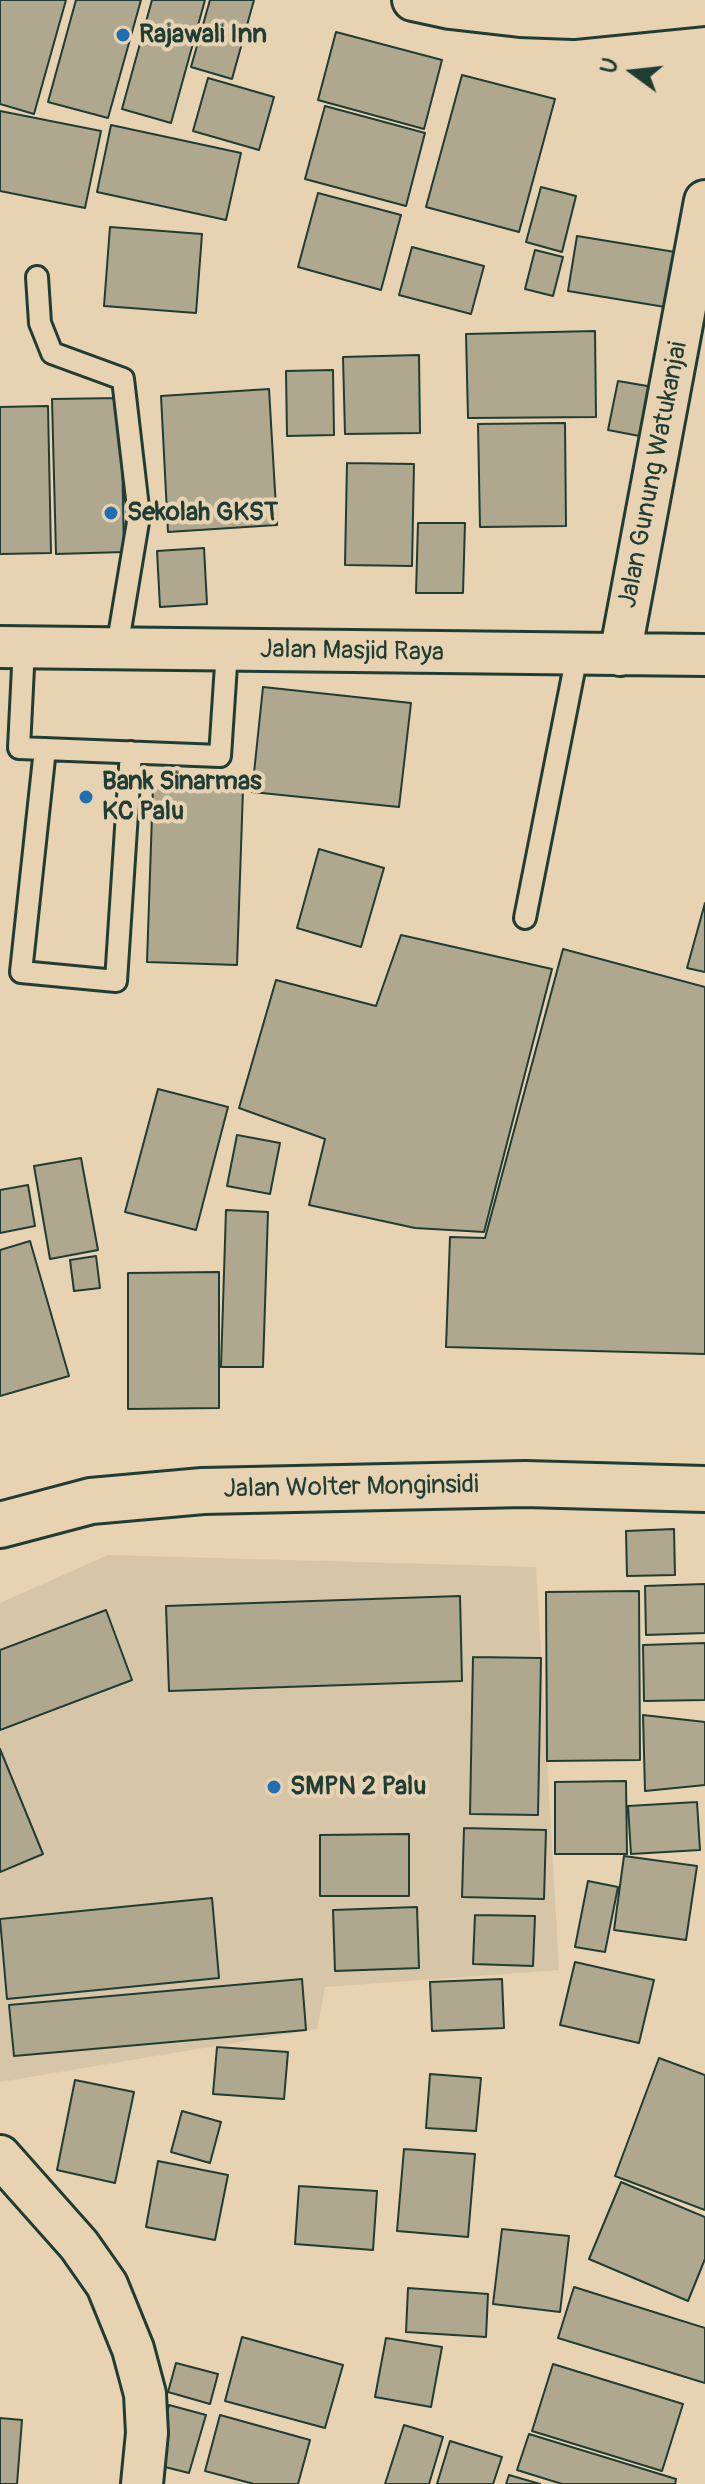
<!DOCTYPE html>
<html>
<head>
<meta charset="utf-8">
<style>
  body { margin:0 }
  #map { position:relative; width:705px; height:2484px; overflow:hidden; background:#e7d2b1; font-family:Pangolin,sans-serif }
  canvas { display:block }
  .north { position:absolute; left:593px; top:32px; width:80px; height:80px; -webkit-text-stroke:6px #e7d2b1; paint-order:stroke; rotate:285deg; font-size:22px; font-weight:700; line-height:32px; text-align:center; color:#1f3d34 }
  .north::after { content:''; display:block; margin:auto; width:28px; height:36px; background:#1f3d34; clip-path:polygon(50% 0,100% 100%,50% 72%,0 100%) }
</style>
</head>
<body>
<div id="map">
<canvas width="705" height="2484"></canvas>
<div class="north">U</div>
</div>
<script>
const context = document.querySelector('canvas').getContext('2d');
context.lineJoin = 'round';
function fill(path, color) { context.fillStyle = color; context.fill(path, 'evenodd'); }
const toPath = rows => new Path2D(rows.map(r => 'M' + r).join(''));
function stroke(path, color, width, dash) { context.strokeStyle = color; context.lineWidth = width; context.lineCap = dash ? 'butt' : 'round'; context.setLineDash(dash || []); context.stroke(path); }
function label(font, color, halo, rows, align = 'center') {
  context.font = font + ' Pangolin,sans-serif'; context.lineWidth = 8; context.setLineDash([]); context.textBaseline = 'middle'; context.strokeStyle = halo; context.fillStyle = color; for (const [text, x, y, turn = 0] of rows) {
    context.save(); context.translate(x, y); context.rotate((+turn || 0) * Math.PI / 180); context.textAlign = isNaN(turn) ? turn : align; if (halo) context.strokeText(text, 0, 0); context.fillText(text, 0, 0); context.restore();
  }
}
const built = toPath([
  [108,1555,536,1567,559,1970,325,1987,317,2029,0,2082,0,1603]
]);
const building = toPath([
  [0,0,66,0,34,114,0,104,0,0],
  [76,0,141,0,108,118,48,102,76,0],
  [152,0,205,0,171,123,122,109,152,0],
  [210,0,254,0,232,79,191,67,210,0],
  [336,32,442,60,424,129,318,100,336,32],
  [462,75,555,99,519,232,426,207,462,75],
  [208,78,274,97,259,150,193,131,208,78],
  [325,106,425,133,406,206,305,179,325,106],
  [0,111,101,131,85,208,0,191,0,111],
  [111,125,241,153,226,220,97,192,111,125],
  [541,187,576,196,562,252,526,242,541,187],
  [318,193,401,215,381,290,298,267,318,193],
  [110,227,202,234,196,313,104,306,110,227],
  [577,236,675,252,665,307,568,291,577,236],
  [412,247,484,266,471,314,399,295,412,247],
  [535,250,563,257,553,296,525,289,535,250],
  [595,331,596,417,468,418,466,334,595,331],
  [419,355,420,433,345,434,343,357,419,355],
  [333,370,334,435,287,436,286,371,333,370],
  [618,381,659,388,650,438,608,430,618,381],
  [269,389,277,525,168,532,161,396,269,389],
  [121,398,124,552,56,554,52,399,121,398],
  [48,406,51,553,0,554,0,407,48,406],
  [565,423,566,526,480,527,478,424,565,423],
  [347,463,414,464,412,566,345,565,347,463],
  [418,523,465,523,463,593,416,593,418,523],
  [204,548,207,604,160,607,157,551,204,548],
  [263,687,411,703,399,807,252,792,263,687],
  [153,786,243,789,237,965,147,962,153,786],
  [319,849,384,868,361,947,297,928,319,849],
  [705,903,705,972,687,968,705,903],
  [401,935,552,969,484,1232,415,1228,309,1205,325,1139,239,1108,276,980,376,1006,401,935],
  [563,949,705,987,705,1354,446,1347,450,1237,485,1238,563,949],
  [158,1089,228,1107,196,1230,125,1212,158,1089],
  [237,1135,280,1143,270,1194,227,1186,237,1135],
  [81,1158,98,1250,50,1259,34,1166,81,1158],
  [28,1185,35,1226,0,1233,0,1190,28,1185],
  [226,1210,268,1212,263,1367,221,1367,226,1210],
  [30,1241,69,1376,0,1396,0,1250,30,1241],
  [96,1256,100,1288,74,1291,70,1260,96,1256],
  [219,1272,219,1408,128,1409,128,1273,219,1272],
  [674,1529,675,1575,627,1576,626,1531,674,1529],
  [705,1584,705,1633,646,1635,645,1586,705,1584],
  [639,1591,640,1760,547,1761,546,1592,639,1591],
  [460,1596,462,1681,169,1691,166,1606,460,1596],
  [106,1610,132,1680,0,1730,0,1650,106,1610],
  [705,1643,705,1700,644,1701,643,1645,705,1643],
  [473,1657,541,1658,538,1815,470,1814,473,1657],
  [643,1715,705,1722,705,1785,645,1791,643,1715],
  [0,1749,43,1854,0,1872,0,1749],
  [626,1781,627,1854,555,1854,555,1782,626,1781],
  [697,1802,700,1850,631,1854,628,1806,697,1802],
  [464,1828,546,1830,544,1899,462,1897,464,1828],
  [409,1834,409,1896,320,1896,320,1835,409,1834],
  [624,1856,697,1866,686,1940,614,1930,624,1856],
  [588,1881,618,1887,605,1952,575,1947,588,1881],
  [212,1898,219,1978,7,1999,0,1919,212,1898],
  [417,1907,419,1968,335,1971,333,1910,417,1907],
  [475,1915,535,1916,533,1966,473,1964,475,1915],
  [575,1962,654,1980,639,2043,560,2025,575,1962],
  [302,1979,306,2030,14,2056,9,2005,302,1979],
  [502,1979,504,2028,432,2031,430,1982,502,1979],
  [217,2047,288,2052,284,2099,213,2094,217,2047],
  [659,2058,705,2075,705,2210,615,2176,659,2058],
  [430,2074,481,2078,476,2131,426,2128,430,2074],
  [75,2080,134,2092,115,2183,57,2170,75,2080],
  [182,2111,221,2122,210,2163,171,2152,182,2111],
  [404,2149,475,2154,468,2237,397,2231,404,2149],
  [158,2161,228,2175,215,2240,146,2227,158,2161],
  [621,2182,705,2217,705,2259,688,2301,589,2259,621,2182],
  [299,2186,377,2191,373,2250,295,2244,299,2186],
  [502,2229,569,2236,560,2312,493,2304,502,2229],
  [574,2287,705,2328,705,2383,558,2338,574,2287],
  [408,2288,488,2294,486,2337,406,2332,408,2288],
  [242,2337,343,2365,325,2428,225,2401,242,2337],
  [386,2338,442,2347,431,2407,375,2397,386,2338],
  [176,2363,218,2374,210,2404,168,2392,176,2363],
  [553,2364,683,2404,662,2471,532,2431,553,2364],
  [169,2405,206,2415,189,2473,153,2464,169,2405],
  [220,2415,310,2440,298,2484,254,2484,205,2471,220,2415],
  [0,2418,22,2420,17,2484,0,2484,0,2418],
  [404,2425,443,2437,429,2484,385,2484,404,2425],
  [529,2434,676,2479,675,2484,562,2484,517,2470,529,2434],
  [450,2441,502,2457,493,2484,437,2484,450,2441],
  [509,2475,540,2484,506,2484,509,2475]
]);
const service = toPath([
  [37,277,40,323,52,353,123,379,139,516,117,648],
  [24,647,19,748,220,756,227,650],
  [45,749,21,972,116,981,131,752],
  [525,918,577,655]
]);
const minor = toPath([
  [413,0,450,8,520,16,573,18,705,5],
  [0,647,705,655],
  [620,655,705,201],
  [0,2156,79,2245,107,2285,133,2349,145,2394,147,2433,142,2484]
]);
const trunk = toPath([
  [0,1525,91,1501,203,1491,525,1484,705,1489]
]);
const markers = [
  [123,35,8,"#1f6fb2"],
  [111,513,8,"#1f6fb2"],
  [86,797,8,"#1f6fb2"],
  [274,1787,8,"#1f6fb2"]
];
const poiNames = [
  ["Rajawali Inn",139,35],
  ["Sekolah GKST",127,513],
  ["Bank Sinarmas",102,782],
  ["KC Palu",102,812],
  ["SMPN 2 Palu",290,1787]
];
const streetNames = [
  ["Jalan Gunung Watukanjai",654,475,-79],
  ["Jalan Masjid Raya",352,652,1],
  ["Jalan Wolter Monginsidi",351,1488,-1]
];
fill(built, '#d6c5a6');
fill(building, '#b0a88e');
stroke(building, '#1f3d34', 2);
stroke(service, '#1f3d34', 26);
stroke(minor, '#1f3d34', 46);
stroke(trunk, '#1f3d34', 50);
stroke(service, '#e7d2b1', 20);
stroke(minor, '#e7d2b1', 40);
stroke(trunk, '#e7d2b1', 44);
for (const [x, y, r, color] of markers) { const dot = new Path2D(); dot.arc(x, y, r, 0, 2 * Math.PI); context.fillStyle = color; context.fill(dot); stroke(dot, '#e7d2b1', 3); }
label('bold 26px', '#1f3d34', '#e7d2b1', poiNames, 'left');
label('26px', '#1f3d34', '#e7d2b1', streetNames);
</script>
</body>
</html>
